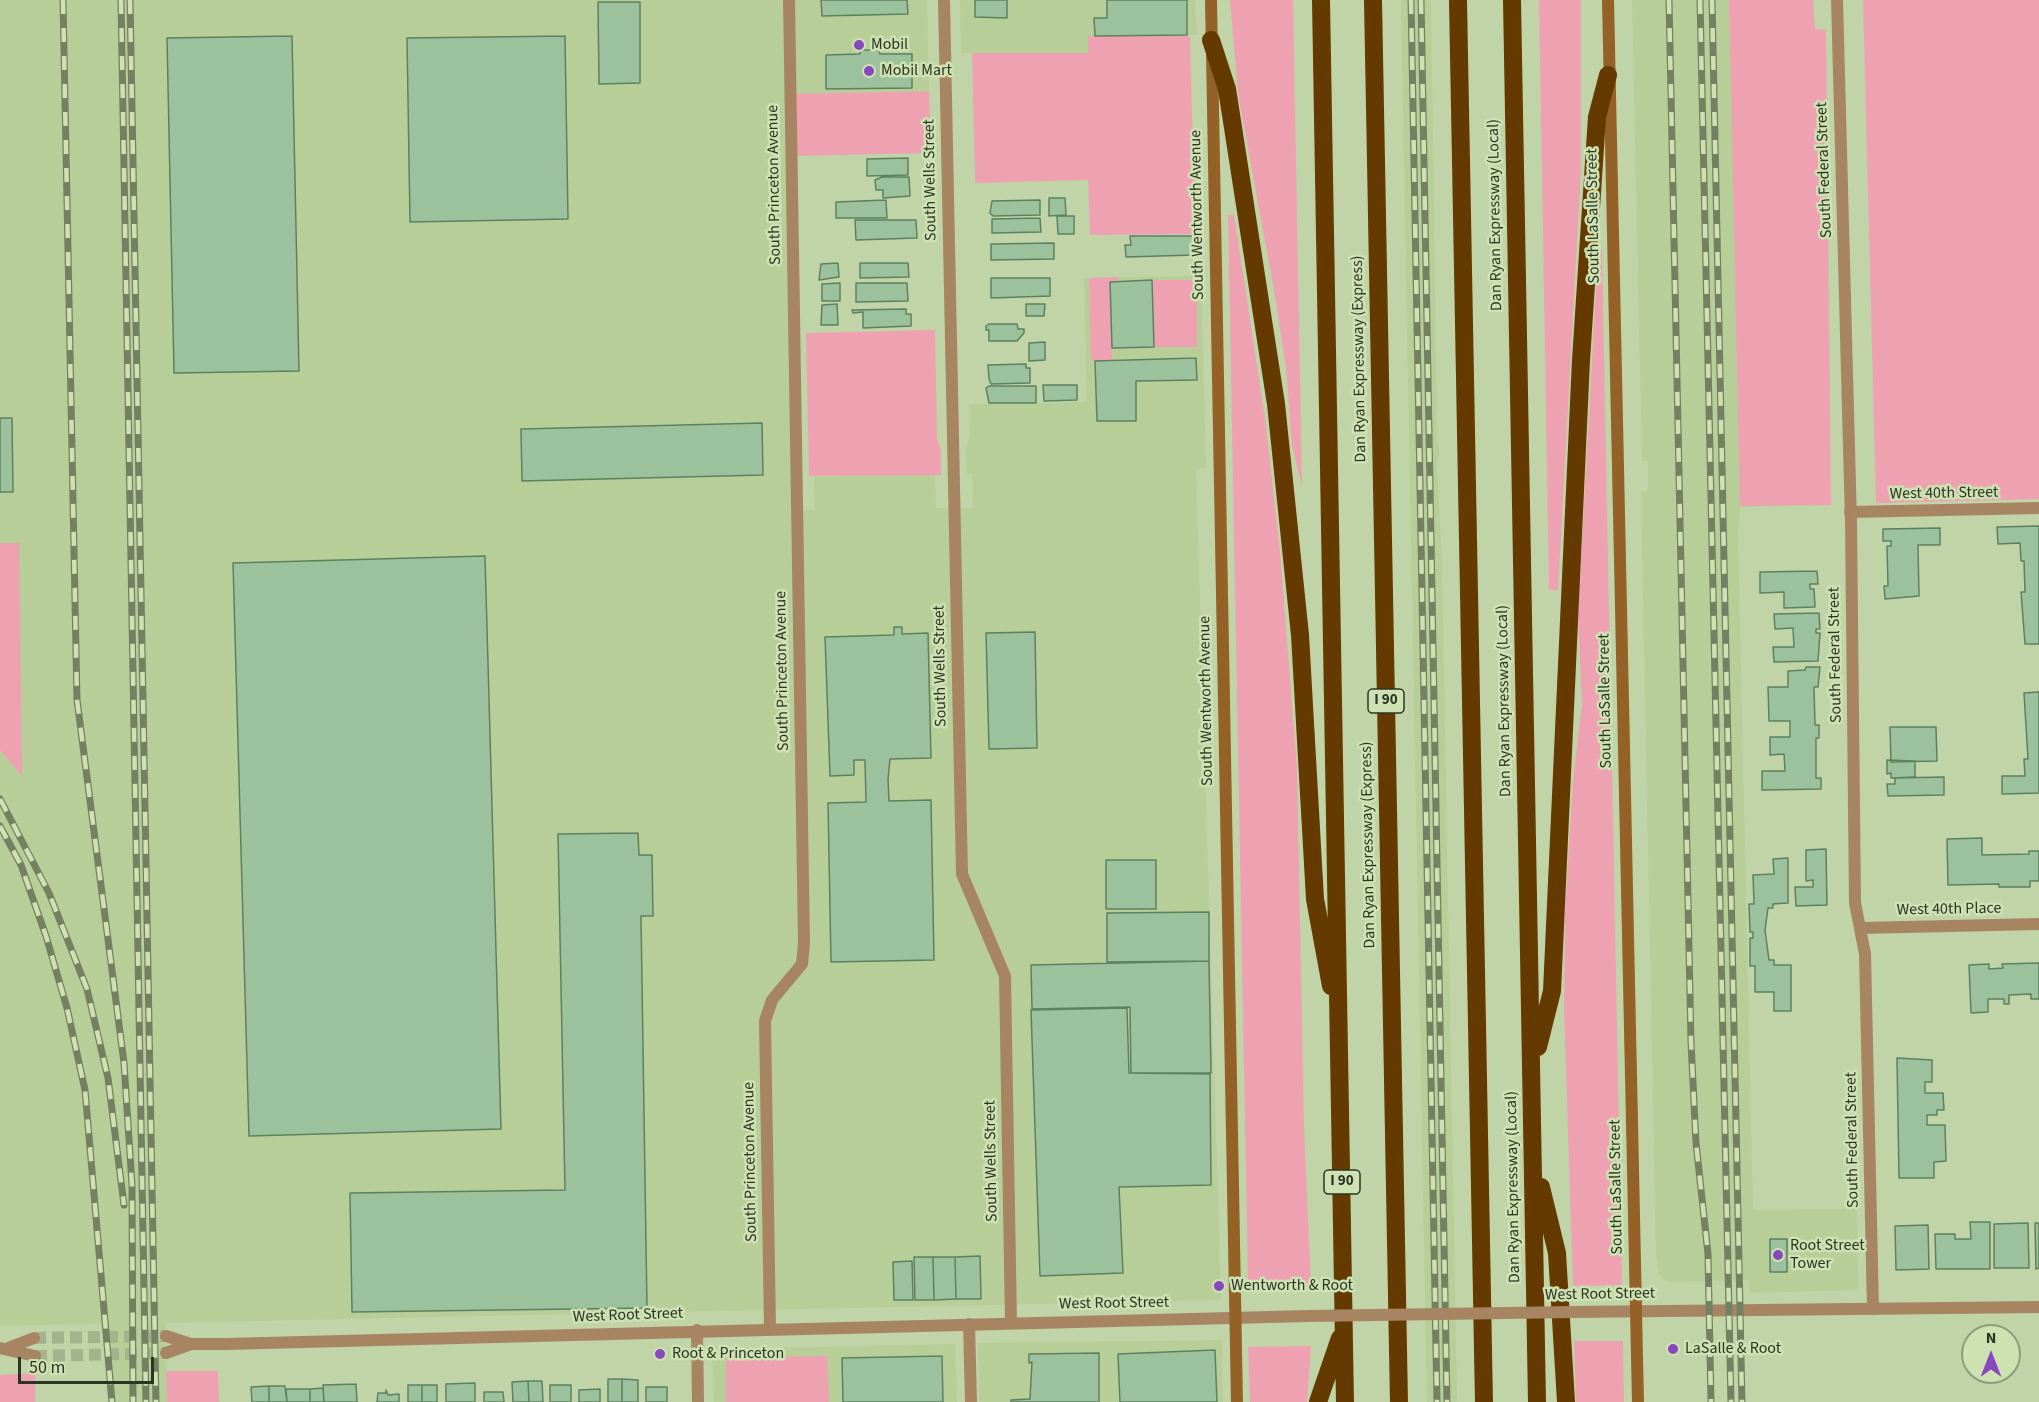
<!DOCTYPE html>
<html>
<head>
<meta charset="utf-8">
<style>
  body { margin:0 }
  #map { position:relative; width:2039px; height:1402px; overflow:hidden; background:#c1d4a7; font-family:"Source Sans 3",sans-serif }
  canvas { display:block }
  .north { position:absolute; left:1961px; top:1324px; width:60px; height:60px; box-sizing:border-box; background:#cee1b3; border:2px solid #8d9c79; border-radius:50%; rotate:0deg; font-size:16px; font-weight:700; line-height:24px; text-align:center; color:#2c3422 }
  .north::after { content:''; display:block; margin:auto; width:21px; height:27px; background:#8748bd; clip-path:polygon(50% 0,100% 100%,50% 72%,0 100%) }
  .scale { position:absolute; left:18px; top:1357px; width:136px; height:27px; box-sizing:border-box; border:3px solid #2c3422; border-top:0; padding-left:8px; font-size:18px; line-height:21px; white-space:nowrap; color:#2c3422; -webkit-text-stroke:4px #cee1b3; paint-order:stroke }
</style>
</head>
<body>
<div id="map">
<canvas width="2039" height="1402"></canvas>
<div class="north">N</div>
<div class="scale">50 m</div>
</div>
<script>
const context = document.querySelector('canvas').getContext('2d');
context.lineJoin = 'round';
function fill(path, color) { context.fillStyle = color; context.fill(path, 'evenodd'); }
const toPath = rows => new Path2D(rows.map(r => 'M' + r).join(''));
function stroke(path, color, width, dash) { context.strokeStyle = color; context.lineWidth = width; context.lineCap = dash ? 'butt' : 'round'; context.setLineDash(dash || []); context.stroke(path); }
function label(font, color, halo, rows, align = 'center') {
  context.font = font + ' "Source Sans 3",sans-serif'; context.lineWidth = 5; context.setLineDash([]); context.textBaseline = 'middle'; context.strokeStyle = halo; context.fillStyle = color; for (const [text, x, y, turn = 0] of rows) {
    context.save(); context.translate(x, y); context.rotate((+turn || 0) * Math.PI / 180); context.textAlign = isNaN(turn) ? turn : align; if (halo) context.strokeText(text, 0, 0); context.fillText(text, 0, 0); context.restore();
  }
}
const built = toPath([
  [0,0,927,0,929,91,791,94,796,510,815,510,814,477,935,474,936,508,973,508,972,473,967,475,966,449,970,436,969,404,1087,402,1084,278,1201,276,1206,468,1196,469,1221,1300,166,1323,167,1402,107,1402,106,1324,0,1326],
  [960,0,1195,0,1197,35,1088,36,1088,53,961,53],
  [1401,0,1431,0,1437,438,1440,452,1437,462,1442,566,1457,1402,1427,1402],
  [1632,0,1729,0,1826,505,1740,507,1738,536,1753,1210,1857,1209,1858,1290,1750,1293,1749,1280,1671,1282,1664,1280,1659,1274,1656,1255,1641,492,1648,491,1648,461,1642,461],
  [1222,1340,1223,1402,979,1402,978,1343],
  [955,1344,957,1402,714,1402,712,1349]
]);
const green = toPath([
  [1230,0,1293,0,1302,487,1292,445,1286,368,1274,290,1238,94],
  [1539,0,1581,0,1581,168,1558,590,1549,590],
  [1729,0,1813,0,1815,29,1826,30,1831,505,1740,506],
  [1863,0,2039,0,2039,499,1876,503],
  [1088,36,1190,36,1195,234,1090,235,1088,180,975,183,972,53,1088,53],
  [929,91,931,153,791,156,791,94],
  [1228,215,1234,215,1265,418,1280,552,1297,768,1304,1125,1311,1290,1253,1291,1248,1283],
  [1598,250,1602,250,1622,1285,1573,1286,1564,1011,1565,912,1573,781,1582,704,1578,616],
  [1118,277,1118,282,1110,282,1112,360,1091,361,1089,278],
  [1152,280,1197,280,1197,347,1154,347],
  [935,330,937,439,941,449,941,475,809,476,806,333],
  [0,543,19,543,22,776,0,750],
  [1574,1341,1623,1341,1624,1402,1576,1402],
  [1311,1346,1307,1402,1250,1402,1248,1347],
  [827,1356,829,1402,726,1402,726,1358],
  [218,1371,219,1402,167,1402,166,1371],
  [35,1373,35,1402,0,1402,0,1375]
]);
const building = toPath([
  [821,0,907,0,908,14,822,16,821,0],
  [975,0,1007,0,1007,18,975,17,975,0],
  [1107,0,1187,0,1187,35,1095,36,1094,18,1107,18,1107,0],
  [598,2,640,2,640,83,599,84,598,2],
  [292,36,299,371,174,373,167,38,292,36],
  [565,36,568,219,410,222,407,38,565,36],
  [860,50,879,50,880,54,912,54,912,88,826,89,826,55,860,54,860,50],
  [908,158,908,175,867,176,867,159,908,158],
  [882,177,909,177,910,196,883,198,883,190,876,190,875,180,882,177],
  [1049,198,1065,198,1066,215,1049,216,1049,198],
  [886,200,887,218,836,218,836,202,886,200],
  [1040,200,1040,215,993,216,990,213,992,201,1040,200],
  [1057,216,1074,216,1074,234,1058,234,1057,216],
  [1040,218,1041,232,992,233,992,219,1040,218],
  [855,220,916,220,917,238,856,240,855,220],
  [1130,236,1194,236,1197,252,1194,255,1126,257,1125,245,1131,245,1130,236],
  [1054,243,1054,259,991,260,991,244,1054,243],
  [838,263,839,277,819,280,821,264,838,263],
  [860,263,908,263,909,277,860,278,860,263],
  [991,278,1050,278,1050,296,991,298,991,278],
  [1152,280,1154,347,1112,348,1110,282,1152,280],
  [840,283,840,301,822,301,822,284,840,283],
  [856,283,907,283,908,301,856,302,856,283],
  [837,304,838,325,821,325,822,305,837,304],
  [1026,304,1045,304,1044,316,1026,316,1026,304],
  [906,309,906,314,911,314,911,326,863,328,863,312,853,313,852,310,906,309],
  [989,324,1017,324,1018,329,1024,329,1024,333,1017,341,989,341,989,330,986,330,986,326,989,324],
  [1045,342,1045,360,1029,361,1029,343,1045,342],
  [1196,358,1197,380,1136,381,1136,421,1097,421,1095,361,1196,358],
  [1026,364,1026,368,1030,368,1030,383,991,384,989,379,988,365,1026,364],
  [1043,385,1077,385,1077,400,1044,401,1043,385],
  [989,386,1036,386,1036,403,989,403,986,388,989,386],
  [0,418,12,418,13,492,0,492,0,418],
  [762,423,763,475,522,481,521,429,762,423],
  [2039,526,2039,644,2025,644,2021,592,2025,592,2024,561,2021,561,2020,543,1998,544,1997,527,2039,526],
  [1940,528,1940,545,1918,545,1919,596,1885,599,1884,586,1888,586,1887,546,1891,546,1891,541,1883,541,1883,529,1940,528],
  [485,556,501,1129,249,1136,233,563,485,556],
  [1817,571,1818,584,1810,584,1810,589,1814,589,1815,607,1784,608,1784,592,1760,593,1760,572,1817,571],
  [1819,613,1820,629,1816,629,1816,633,1820,633,1818,661,1774,662,1773,647,1794,647,1793,628,1775,629,1774,614,1819,613],
  [894,627,902,627,902,634,928,633,931,758,890,759,888,779,889,801,931,800,934,960,831,962,828,803,866,802,865,760,854,760,854,775,830,776,825,637,894,635,894,627],
  [1035,632,1037,748,989,749,986,633,1035,632],
  [1806,667,1820,667,1818,687,1814,687,1815,725,1819,725,1819,738,1816,738,1816,778,1821,778,1821,789,1762,790,1762,771,1785,771,1784,754,1770,755,1770,737,1790,737,1790,721,1769,721,1768,687,1788,687,1788,671,1805,670,1806,667],
  [2039,692,2039,793,2002,794,2002,776,2025,776,2024,759,2028,759,2024,693,2039,692],
  [1890,727,1936,727,1937,761,1891,762,1890,727],
  [1887,760,1915,761,1915,777,1891,778,1891,773,1887,774,1887,760],
  [1944,777,1944,795,1888,796,1887,784,1895,784,1895,778,1944,777],
  [638,833,639,855,652,855,653,916,641,916,647,1308,352,1312,350,1193,565,1190,558,834,638,833],
  [1982,838,1982,855,2029,854,2029,851,2039,851,2039,881,2030,881,2030,887,1999,887,1999,884,1948,885,1947,839,1982,838],
  [1826,849,1827,905,1796,906,1795,887,1813,887,1813,880,1806,881,1806,850,1826,849],
  [1788,858,1788,903,1773,904,1773,908,1768,908,1765,930,1769,960,1774,960,1774,965,1791,965,1791,1011,1774,1011,1774,992,1755,992,1755,966,1750,966,1750,938,1753,938,1753,932,1750,932,1749,904,1754,904,1753,875,1774,874,1773,859,1788,858],
  [1106,860,1156,860,1156,909,1106,909,1106,860],
  [1209,912,1209,961,1107,962,1107,913,1209,912],
  [1209,961,1211,1073,1131,1073,1130,1007,1032,1009,1031,965,1209,961],
  [2039,963,2039,999,2031,999,2031,994,2009,995,2009,1004,2004,1004,2004,999,1988,999,1988,1012,1971,1013,1969,965,1989,964,1989,969,2003,968,2002,964,2039,963],
  [1127,1008,1129,1073,1210,1074,1211,1185,1119,1187,1123,1273,1040,1276,1031,1010,1127,1008],
  [1897,1058,1932,1060,1932,1082,1925,1082,1925,1093,1943,1093,1944,1110,1937,1110,1937,1115,1927,1115,1927,1125,1945,1125,1946,1161,1934,1162,1934,1178,1899,1178,1897,1058],
  [1970,1222,1990,1222,1990,1269,1936,1269,1935,1234,1955,1234,1955,1239,1971,1239,1970,1222],
  [2028,1223,2029,1268,1994,1268,1994,1224,2028,1223],
  [2035,1223,2039,1223,2039,1268,2036,1269,2035,1223],
  [1928,1225,1929,1269,1896,1270,1895,1226,1928,1225],
  [1770,1239,1787,1239,1787,1272,1770,1272,1770,1239],
  [980,1256,981,1299,956,1299,955,1257,980,1256],
  [914,1257,933,1257,934,1300,915,1300,914,1257],
  [933,1257,955,1257,956,1299,934,1300,933,1257],
  [912,1261,913,1300,894,1300,893,1262,912,1261],
  [1215,1350,1217,1402,1120,1402,1118,1354,1215,1350],
  [1099,1353,1099,1402,1011,1402,1011,1400,1030,1399,1032,1362,1029,1363,1029,1354,1099,1353],
  [942,1356,943,1402,843,1402,842,1358,942,1356],
  [608,1379,622,1379,622,1402,608,1402,608,1379],
  [622,1379,638,1380,638,1402,622,1402,622,1379],
  [528,1381,542,1381,543,1402,529,1402,528,1381],
  [528,1381,529,1402,513,1402,512,1382,528,1381],
  [475,1383,475,1402,446,1402,446,1384,475,1383],
  [356,1384,357,1402,324,1402,323,1385,356,1384],
  [408,1385,422,1385,422,1402,408,1402,408,1385],
  [422,1385,437,1385,437,1402,422,1402,422,1385],
  [550,1385,571,1385,571,1402,550,1402,550,1385],
  [269,1386,285,1386,287,1402,269,1402,269,1386],
  [269,1386,269,1402,252,1402,251,1387,269,1386],
  [646,1387,667,1387,667,1402,646,1402,646,1387],
  [323,1388,324,1402,310,1402,310,1389,323,1388],
  [286,1389,310,1389,310,1402,287,1402,286,1389],
  [600,1389,600,1402,579,1402,579,1390,600,1389],
  [386,1390,388,1395,399,1394,399,1402,377,1402,378,1393,386,1393,386,1390],
  [484,1392,503,1392,504,1402,484,1402,484,1392]
]);
const tertiaryTunnel = toPath([
  [34,1338,166,1336],
  [35,1356,166,1353]
]);
const minor = toPath([
  [944,0,962,874,1005,976,1011,1323],
  [1837,0,1851,522,1855,903,1865,954,1873,1309],
  [1850,512,2039,508],
  [1860,928,2039,924],
  [969,1324,971,1402],
  [770,1329,765,1021,772,1000,802,964,804,943,789,0],
  [697,1330,698,1402]
]);
const tertiary = toPath([
  [1573,1312,2039,1307],
  [166,1336,191,1344,226,1344,1308,1316],
  [0,1348,35,1356],
  [8,1348,34,1338],
  [166,1353,191,1344]
]);
const secondary = toPath([
  [1211,0,1237,1402],
  [1608,0,1638,1402]
]);
const motorway = toPath([
  [1321,0,1345,1402],
  [1373,0,1399,1402],
  [1458,0,1484,1402],
  [1512,0,1537,1402],
  [1211,40,1227,89,1276,404,1300,635,1315,899,1331,986],
  [1538,1047,1552,991,1581,360,1597,117,1608,75],
  [1541,1187,1557,1253,1566,1402],
  [1318,1402,1340,1338]
]);
const rail = toPath([
  [63,0,77,700,124,1063,132,1185,133,1402],
  [121,0,146,1402],
  [130,0,156,1402],
  [1411,0,1437,1402],
  [1421,0,1447,1402],
  [1669,0,1691,1042,1696,1143,1708,1254,1711,1402],
  [1700,0,1731,1402],
  [1712,0,1742,1402],
  [0,799,49,893,87,989,108,1078,124,1205],
  [0,826,21,865,46,936,67,1008,85,1090,112,1402]
]);
const tertiaryBridge = toPath([
  [1308,1316,1573,1312]
]);
const markers = [
  [859,45,6,"#8748bd"],
  [869,71,6,"#8748bd"],
  [1778,1255,6,"#8748bd"],
  [1219,1286,6,"#8748bd"],
  [1673,1349,6,"#8748bd"],
  [660,1354,6,"#8748bd"]
];
const shields = [
  [1386,701,36],
  [1342,1182,36]
];
const shieldNames = [
  ["I 90",1386,701],
  ["I 90",1342,1182]
];
const poiNames = [
  ["Mobil",871,45],
  ["Mobil Mart",881,71],
  ["Root Street",1790,1246],
  ["Tower",1790,1264],
  ["Wentworth & Root",1231,1286],
  ["LaSalle & Root",1685,1349],
  ["Root & Princeton",672,1354]
];
const streetNames = [
  ["South Federal Street",1825,170,-92],
  ["South Wells Street",931,180,-91],
  ["South Princeton Avenue",775,185,-91],
  ["South Wentworth Avenue",1198,215,-91],
  ["Dan Ryan Expressway (Local)",1496,215,-91],
  ["South LaSalle Street",1594,216,-91],
  ["Dan Ryan Expressway (Express)",1360,359,-91],
  ["West 40th Street",1944,494,-1],
  ["South Federal Street",1836,655,-91],
  ["South Wells Street",941,666,-91],
  ["South Princeton Avenue",783,671,-91],
  ["South Wentworth Avenue",1207,701,-91],
  ["Dan Ryan Expressway (Local)",1505,701,-91],
  ["South LaSalle Street",1606,701,-91],
  ["Dan Ryan Expressway (Express)",1369,845,-91],
  ["West 40th Place",1949,910,-1],
  ["South Federal Street",1853,1140,-91],
  ["South Wells Street",992,1161,-91],
  ["South Princeton Avenue",751,1162,-91],
  ["Dan Ryan Expressway (Local)",1514,1187,-91],
  ["South LaSalle Street",1617,1187,-91],
  ["West Root Street",1600,1295,-1],
  ["West Root Street",1114,1304,-1],
  ["West Root Street",628,1316,-2]
];
fill(built, '#b8ce99');
fill(green, '#eea2b1');
fill(building, '#9cc19d');
stroke(building, '#5d815f', 1.5);
stroke(tertiaryTunnel, '#a3b48c', 12, [12, 6]);
stroke(minor, '#a88562', 12);
stroke(tertiary, '#a88562', 12);
stroke(secondary, '#946126', 12);
stroke(motorway, '#643a00', 18);
stroke(rail, '#738162', 7);
stroke(rail, '#cee1b3', 4.5, [14]);
stroke(tertiaryBridge, '#a88562', 12);
for (const [x, y, r, color] of markers) { const dot = new Path2D(); dot.arc(x, y, r, 0, 2 * Math.PI); context.fillStyle = color; context.fill(dot); stroke(dot, '#cee1b3', 2); }
for (const [x, y, w] of shields) { const box = new Path2D(); box.roundRect(x - w / 2, y - 12, w, 24, 4.5); context.fillStyle = '#cee1b3'; context.fill(box); stroke(box, '#2c3422', 1.5); }
label('bold 15px', '#2c3422', null, shieldNames);
label('16px', '#2c3422', '#cee1b3', poiNames, 'left');
label('16px', '#2c3422', '#cee1b3', streetNames);
</script>
</body>
</html>
